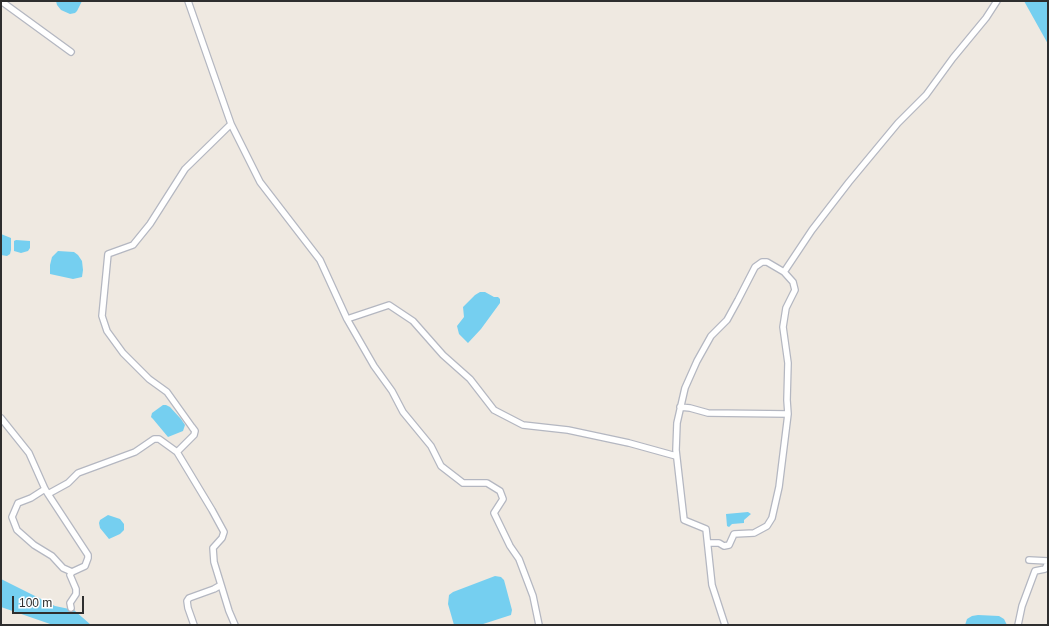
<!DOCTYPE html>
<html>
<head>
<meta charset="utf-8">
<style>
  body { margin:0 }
  #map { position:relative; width:1049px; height:626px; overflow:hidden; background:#efe9e1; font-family:Helvetica,sans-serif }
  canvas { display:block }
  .frame { position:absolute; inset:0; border:2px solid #2e2e2e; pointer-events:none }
  .scale { position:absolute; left:12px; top:596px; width:72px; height:18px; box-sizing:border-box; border:2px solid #2e2e2e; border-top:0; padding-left:5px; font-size:12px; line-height:14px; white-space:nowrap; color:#2e2e2e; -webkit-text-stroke:3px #fff; paint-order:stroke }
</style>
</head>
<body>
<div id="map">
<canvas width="1049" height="626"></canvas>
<div class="frame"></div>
<div class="scale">100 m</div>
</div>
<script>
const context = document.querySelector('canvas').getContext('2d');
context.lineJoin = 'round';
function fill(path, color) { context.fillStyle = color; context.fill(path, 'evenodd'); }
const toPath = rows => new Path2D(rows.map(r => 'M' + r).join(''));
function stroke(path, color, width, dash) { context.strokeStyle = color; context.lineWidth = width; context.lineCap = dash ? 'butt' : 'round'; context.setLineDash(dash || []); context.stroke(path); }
const water = toPath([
  [56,1,82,1,77,11,75,13,70,14,61,10,57,5],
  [1024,1,1048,1,1048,44],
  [1,234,11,238,11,250,10,254,7,256,1,255],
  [16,240,30,241,30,248,28,251,21,253,14,251,14,241],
  [58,251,74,252,78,255,82,261,83,270,82,277,73,279,50,274,50,265,52,257],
  [480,292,485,292,494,297,498,297,500,299,500,303,481,329,468,343,459,334,457,326,464,317,463,307,475,295],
  [163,405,166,405,170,407,181,419,185,425,183,431,168,437,153,419,151,417,152,413],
  [748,512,751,514,744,520,744,523,732,524,729,527,727,526,726,514],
  [108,515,120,519,124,524,124,530,120,534,109,539,100,528,99,523,100,520],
  [495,576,501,577,504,580,512,610,511,615,480,625,454,625,448,604,449,595,453,592],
  [1,579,55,606,74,610,91,625,53,625,1,607],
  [978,615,999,616,1004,619,1007,625,965,625,967,619,972,616]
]);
const street = toPath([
  [1,1,71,52],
  [188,1,231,124,260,182,320,260,347,319,389,305,413,321,443,355,470,379,494,410,523,425,568,430,629,443,676,456],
  [784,272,793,282,795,290,786,308,783,327,788,363,787,400,788,414],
  [347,319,374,366,392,391,403,412,431,446,441,466,463,483,487,483,500,491,503,499,494,513,510,546,519,559,533,596,539,625],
  [680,407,690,408,708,413,788,414,779,487,772,518,767,526,754,533,734,534,729,545,724,546,719,543,708,543],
  [1,418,29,453,45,489,48,494,68,483,78,473,135,452,154,439,159,439,177,452,212,510,224,532,222,538,213,548,214,562,229,611,235,625],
  [177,452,194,435,195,431,192,427,167,392,149,379,123,353,107,331,102,316,108,254,133,245,150,224,185,169,231,124],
  [45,489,31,498,18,503,12,517,17,530,34,545,52,556,63,568,72,572],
  [48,494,88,555,88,558,85,566,72,572,70,575,76,589,76,594,70,603,71,608],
  [1029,560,1048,561],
  [194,625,188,608,187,601,189,598,214,589,221,585],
  [725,625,712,585,706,529,684,520,676,450,677,423,685,388,697,361,711,336,727,320,738,300,755,267,762,262,767,262,784,272,812,230,849,182,898,123,926,95,953,58,986,18,997,1],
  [1018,625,1022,606,1035,571,1045,569,1048,563]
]);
fill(water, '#75cff0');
stroke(street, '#b4b7c1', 8);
stroke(street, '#fff', 5.5);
</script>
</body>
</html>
